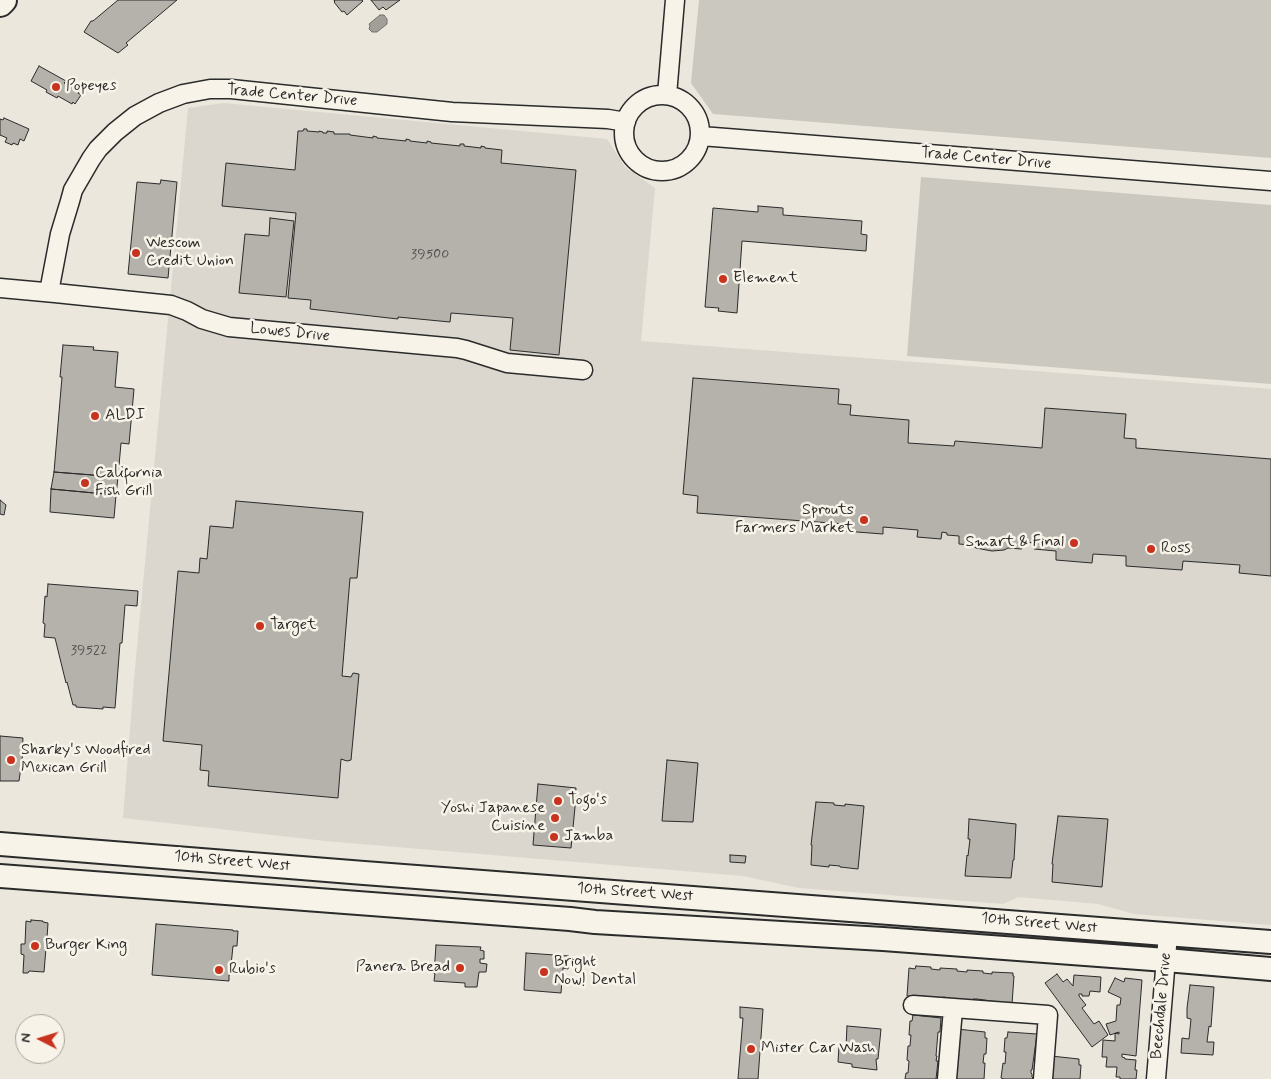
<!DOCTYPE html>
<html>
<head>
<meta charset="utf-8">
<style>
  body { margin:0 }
  #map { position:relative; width:1271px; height:1079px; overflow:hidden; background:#ebe7dd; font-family:Mynerve,sans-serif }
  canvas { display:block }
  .north { position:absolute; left:15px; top:1014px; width:50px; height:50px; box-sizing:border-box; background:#f7f3e8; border:1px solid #a5a39c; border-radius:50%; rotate:275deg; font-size:14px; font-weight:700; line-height:20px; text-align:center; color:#2b2b2b }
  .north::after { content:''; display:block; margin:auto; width:18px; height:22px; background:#c8321e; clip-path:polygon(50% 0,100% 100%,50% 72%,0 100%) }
</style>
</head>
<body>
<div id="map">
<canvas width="1271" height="1079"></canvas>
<div class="north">N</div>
</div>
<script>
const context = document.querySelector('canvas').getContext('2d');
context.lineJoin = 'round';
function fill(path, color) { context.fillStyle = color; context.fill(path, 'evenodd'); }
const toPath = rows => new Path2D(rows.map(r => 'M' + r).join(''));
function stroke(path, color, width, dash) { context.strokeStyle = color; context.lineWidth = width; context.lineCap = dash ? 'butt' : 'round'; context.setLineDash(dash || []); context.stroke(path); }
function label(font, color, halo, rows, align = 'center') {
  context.font = font + ' Mynerve,sans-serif'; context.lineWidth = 5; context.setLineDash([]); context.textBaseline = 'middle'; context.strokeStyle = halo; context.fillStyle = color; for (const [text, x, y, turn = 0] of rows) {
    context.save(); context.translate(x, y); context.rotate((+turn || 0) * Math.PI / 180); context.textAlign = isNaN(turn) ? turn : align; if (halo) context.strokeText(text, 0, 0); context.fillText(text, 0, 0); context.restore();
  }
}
const built = toPath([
  [223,103,607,139,625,167,655,188,641,341,1271,389,1271,925,1134,914,1098,904,1018,897,1003,904,799,888,743,876,325,841,123,818,134,679,188,108]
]);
const green = toPath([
  [699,0,1271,0,1271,158,713,114,691,83],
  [921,177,1271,205,1271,384,907,356]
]);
const water = toPath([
  [380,15,384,15,387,19,387,24,377,32,372,32,369,29,370,26,369,24,380,15]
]);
const building = toPath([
  [118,0,177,0,126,43,128,45,118,53,84,32,91,21,93,21,118,0],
  [334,0,362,0,363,1,347,15,344,11,342,12,334,2,335,1,334,0],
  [371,0,400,0,386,10,383,7,379,10,371,0],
  [39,66,66,81,64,83,79,91,78,93,81,95,75,104,73,102,72,104,58,96,57,98,46,92,47,90,31,81,39,66],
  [4,118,29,129,24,141,20,139,18,145,13,143,12,145,5,142,7,138,0,135,0,119,3,120,4,118],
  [304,129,307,129,307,131,319,132,319,131,323,132,323,133,327,133,327,131,334,132,334,134,350,134,350,135,373,138,373,136,377,137,377,138,406,141,406,139,410,140,410,141,427,143,427,141,431,142,431,143,460,146,460,144,464,144,464,146,481,148,481,146,485,147,485,148,502,150,501,163,576,170,559,355,510,350,513,318,451,313,450,322,398,317,398,319,310,309,311,300,288,298,296,213,222,206,226,163,295,170,298,131,303,131,304,129],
  [161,180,177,182,168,278,128,274,137,182,160,184,161,180],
  [758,206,783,208,783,215,862,221,861,234,867,235,866,251,742,241,737,313,718,311,719,308,705,307,713,208,758,212,758,206],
  [270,218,294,221,286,297,239,293,245,234,269,236,270,218],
  [63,345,94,347,93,350,118,352,115,387,134,389,129,444,121,443,118,477,54,472,62,377,60,377,63,345],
  [693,378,839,389,838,404,851,405,850,415,909,420,908,443,954,446,955,441,1042,448,1045,408,1126,414,1124,438,1136,439,1136,448,1271,459,1271,576,1239,573,1240,565,1183,561,1182,570,1126,566,1126,556,1093,554,1092,563,1056,560,1056,551,1034,549,1035,543,1022,542,1022,549,1008,548,1004,550,992,551,976,548,972,545,959,544,959,536,947,535,947,533,942,532,941,539,917,537,918,530,883,527,883,534,844,531,844,524,697,513,698,496,683,494,693,378],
  [54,472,118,477,116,495,51,489,54,472],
  [51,489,116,495,114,518,50,512,51,489],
  [0,500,6,505,4,515,0,514,0,500],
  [236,501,363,512,357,578,350,578,342,676,351,677,353,673,359,674,351,760,347,761,341,759,338,798,208,786,209,771,200,770,202,745,163,741,178,571,199,573,200,558,207,559,210,526,233,528,236,501],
  [48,584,138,591,137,606,125,605,122,643,120,643,115,708,103,707,103,709,76,707,76,705,73,705,67,682,66,683,55,638,44,637,45,624,43,623,45,596,47,597,48,584],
  [0,736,23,738,22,752,23,752,19,781,0,781,0,736],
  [667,760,698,763,693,822,662,821,667,760],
  [538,784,576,788,575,807,571,848,533,845,538,784],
  [816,802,834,803,834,805,845,806,845,804,864,806,858,869,840,867,840,866,829,865,829,867,811,865,812,845,811,845,816,802],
  [1058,816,1108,819,1102,887,1052,882,1053,864,1052,864,1058,816],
  [969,819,1016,824,1014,860,1013,860,1011,878,965,876,967,855,968,856,970,839,968,839,969,819],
  [730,855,746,856,745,863,730,862,730,855],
  [31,920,43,921,43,922,48,923,47,938,49,938,49,948,46,948,44,972,29,971,28,973,23,973,24,955,21,954,21,944,25,944,26,921,31,922,31,920],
  [156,924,233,930,233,931,238,931,237,946,233,946,230,975,229,975,229,981,152,975,156,924],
  [436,945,481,947,480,950,484,951,484,959,480,959,480,963,487,964,486,972,479,972,477,987,465,987,465,983,434,981,435,973,434,974,436,945],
  [526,953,569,956,568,969,563,968,561,993,524,990,526,953],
  [916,966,931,967,931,969,940,970,940,968,957,969,957,971,967,972,967,970,983,971,983,973,992,974,992,972,1013,973,1013,976,1014,976,1012,1004,977,999,973,999,973,1000,969,1000,969,1001,950,999,950,998,943,997,943,998,921,996,921,997,907,996,909,968,915,969,916,966],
  [1057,974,1063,982,1067,979,1073,986,1074,975,1101,977,1100,992,1090,991,1089,996,1082,996,1082,994,1079,994,1079,996,1086,1005,1082,1008,1094,1024,1099,1021,1108,1035,1092,1047,1045,983,1057,974],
  [1115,978,1124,982,1125,978,1142,980,1136,1056,1122,1054,1122,1057,1125,1058,1125,1059,1136,1060,1135,1070,1137,1070,1136,1079,1120,1079,1120,1077,1116,1077,1117,1067,1106,1067,1107,1057,1102,1057,1103,1040,1115,1041,1115,1033,1119,1034,1119,1032,1110,1035,1106,1024,1116,1021,1117,1005,1120,1005,1121,998,1108,992,1115,978],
  [1190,985,1214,987,1211,1027,1209,1026,1207,1042,1214,1042,1213,1055,1181,1053,1182,1038,1189,1039,1191,1019,1187,1018,1187,1008,1190,985],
  [740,1007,763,1009,758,1079,738,1079,743,1018,740,1018,740,1007],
  [913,1015,941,1018,940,1032,938,1032,936,1056,937,1056,936,1061,938,1061,936,1079,905,1079,906,1073,908,1073,909,1061,907,1060,908,1046,910,1046,911,1035,909,1035,910,1021,912,1021,913,1015],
  [847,1026,881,1029,878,1059,876,1059,877,1070,852,1067,852,1064,838,1062,839,1046,846,1047,847,1026],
  [957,1029,985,1032,985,1038,987,1038,986,1054,984,1054,983,1063,985,1063,984,1079,953,1079,957,1029],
  [1008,1032,1037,1034,1032,1070,1031,1070,1031,1073,1032,1074,1032,1077,1033,1078,1033,1079,1004,1079,1001,1078,1003,1063,1005,1064,1006,1052,1004,1052,1005,1038,1007,1038,1008,1032],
  [1051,1056,1079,1059,1079,1065,1081,1065,1080,1079,1050,1079,1051,1056]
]);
const minor = toPath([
  '624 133a38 38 0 1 1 76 0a38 38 0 1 1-76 0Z',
  [667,95,675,0],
  [701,136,1271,181],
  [0,288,55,293,171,305,187,311,202,319,229,327,457,348,466,350,507,363,583,370],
  [49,292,60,234,70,201,73,190,91,159,98,149,115,132,135,116,159,103,183,94,210,89,231,89,452,112,608,119,626,122],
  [913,1005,1048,1015,1043,1079],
  [947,1079,953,1009],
  [1156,1079,1168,934]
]);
const major = toPath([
  [0,844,364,873,1271,942],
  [0,876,570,919,595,922,883,939,1166,960,1271,969]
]);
const highway = toPath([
  [0,3,3,0]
]);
const markers = [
  [56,87,5,"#c8321e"],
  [136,253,5,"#c8321e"],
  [723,279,5,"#c8321e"],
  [95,416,5,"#c8321e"],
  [85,483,5,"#c8321e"],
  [864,520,5,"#c8321e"],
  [1074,543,5,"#c8321e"],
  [1151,549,5,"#c8321e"],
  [260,626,5,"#c8321e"],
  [11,760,5,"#c8321e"],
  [558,801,5,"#c8321e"],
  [555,818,5,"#c8321e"],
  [554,837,5,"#c8321e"],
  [35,946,5,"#c8321e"],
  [460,968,5,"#c8321e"],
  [219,970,5,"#c8321e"],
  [544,972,5,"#c8321e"],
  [751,1049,5,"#c8321e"]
];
const numberNames = [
  ["39500",430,255],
  ["39522",89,651]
];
const poiNames = [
  ["Popeyes",66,87],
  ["Wescom",146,244],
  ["Credit Union",146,262],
  ["Element",733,279],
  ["ALDI",105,416],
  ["California",95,474],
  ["Fish Grill",95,492],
  ["Sprouts",854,511,"right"],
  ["Farmers Market",854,529,"right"],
  ["Smart & Final",1064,543,"right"],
  ["Ross",1161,549],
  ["Target",270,626],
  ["Sharky's Woodfired",21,751],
  ["Mexican Grill",21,769],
  ["Togo's",568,801],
  ["Yoshi Japanese",545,809,"right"],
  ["Cuisine",545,827,"right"],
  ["Jamba",564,837],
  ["Burger King",45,946],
  ["Bright",554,963],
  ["Now! Dental",554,981],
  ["Panera Bread",450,968,"right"],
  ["Rubio's",229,970],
  ["Mister Car Wash",761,1049]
];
const streetNames = [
  ["Trade Center Drive",292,96,5],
  ["Trade Center Drive",986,159,5],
  ["Lowes Drive",290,333,6],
  ["10th Street West",232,862,5],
  ["10th Street West",635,893,4],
  ["10th Street West",1039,924,5],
  ["Beechdale Drive",1162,1006,-85]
];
fill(built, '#dbd7ce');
fill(green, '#cbc8bf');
fill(water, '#a29f98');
stroke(water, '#72716c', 1);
fill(building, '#b5b2ab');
stroke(building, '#2b2b2b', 1);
stroke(minor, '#2b2b2b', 21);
stroke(major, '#2b2b2b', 26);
stroke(highway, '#2b2b2b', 30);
stroke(minor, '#f7f3e8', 18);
stroke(major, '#f7f3e8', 22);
stroke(highway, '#f7f3e8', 26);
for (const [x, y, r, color] of markers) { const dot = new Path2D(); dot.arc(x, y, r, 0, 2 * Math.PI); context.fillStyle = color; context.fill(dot); stroke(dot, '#f7f3e8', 2); }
label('14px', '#4e4d4b', null, numberNames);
label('16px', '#2b2b2b', '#f7f3e8', poiNames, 'left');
label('16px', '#2b2b2b', '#f7f3e8', streetNames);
</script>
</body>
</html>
